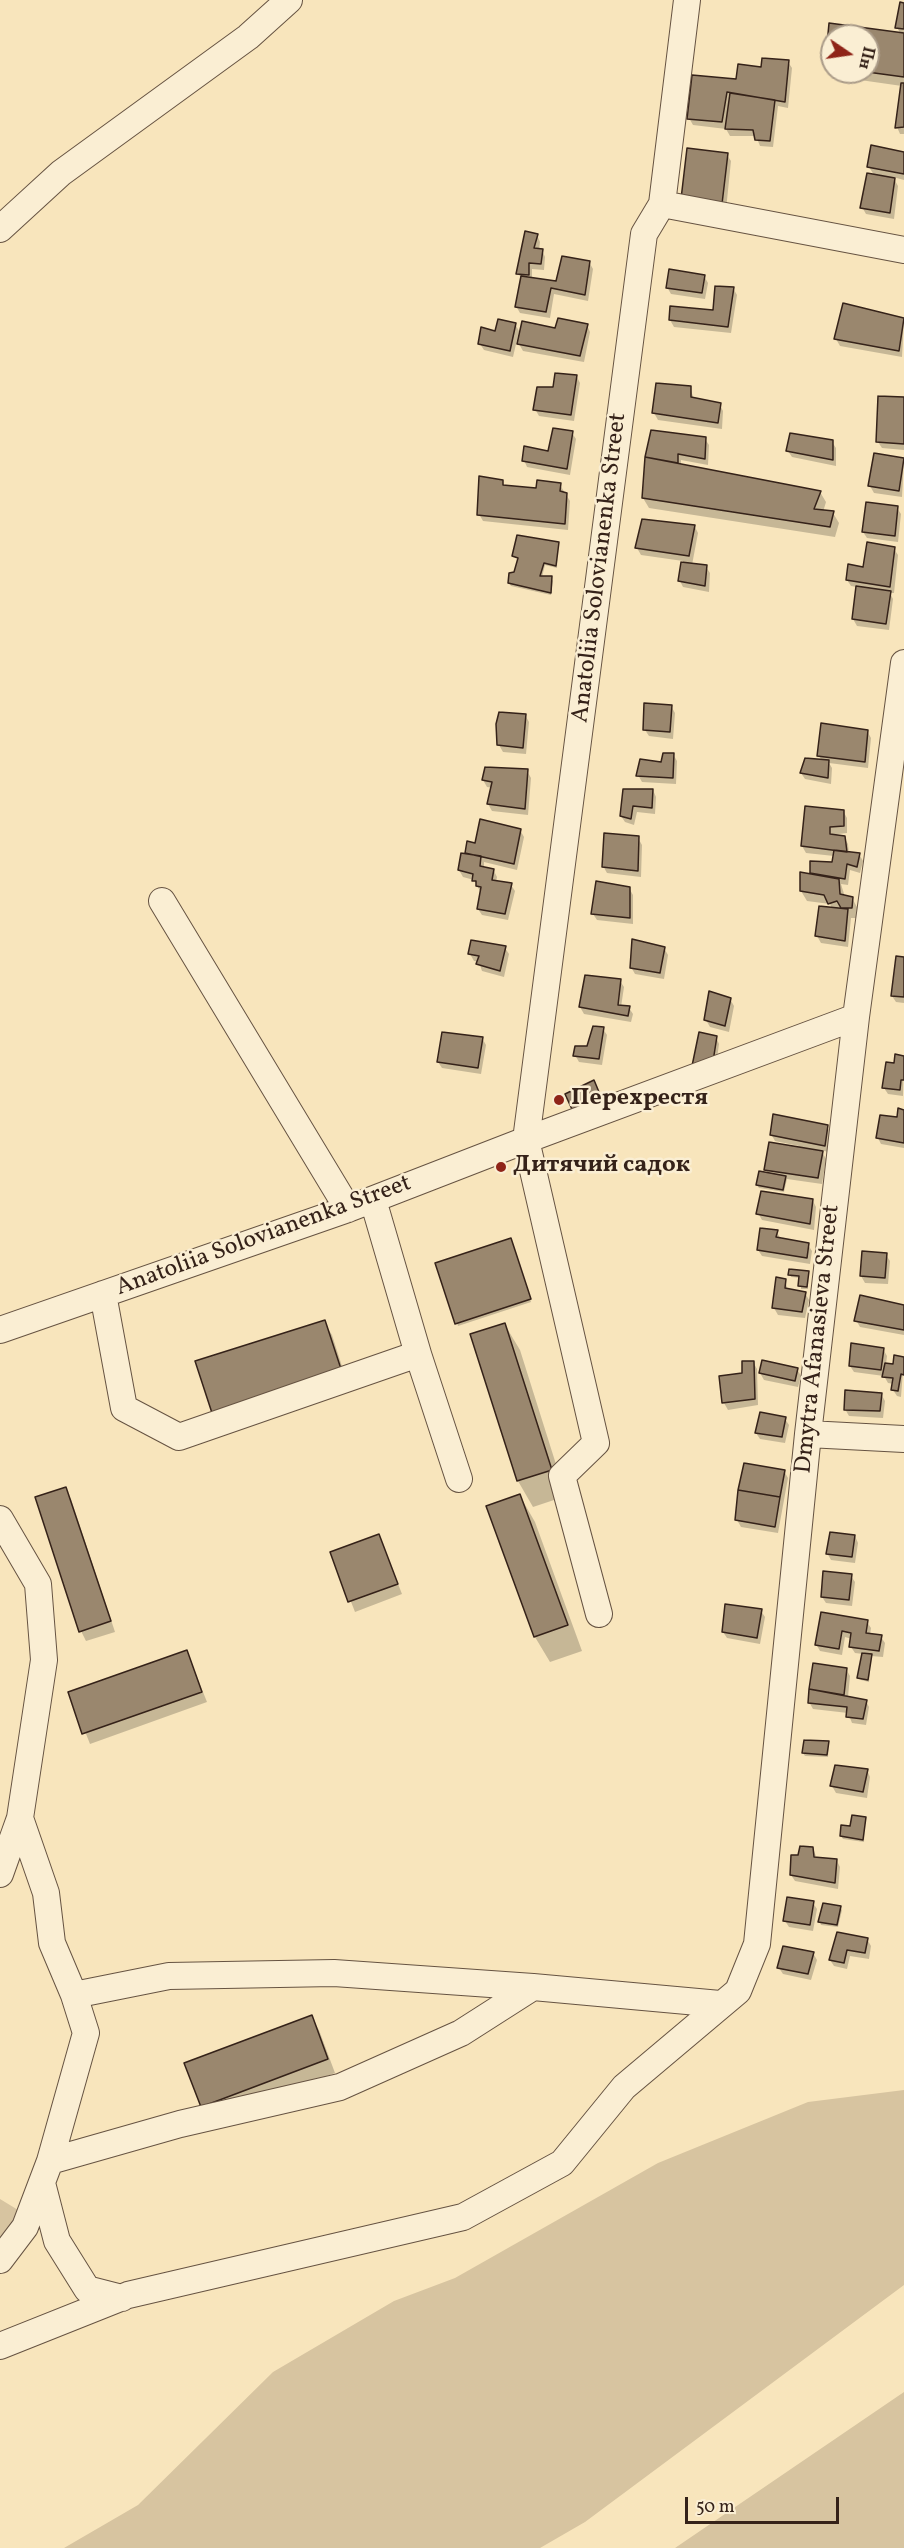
<!DOCTYPE html>
<html>
<head>
<meta charset="utf-8">
<style>
  body { margin:0 }
  #map { position:relative; width:904px; height:2548px; overflow:hidden; background:#f8e5bc; font-family:Vollkorn,serif }
  canvas { display:block }
  .north { position:absolute; left:820px; top:24px; width:60px; height:60px; box-sizing:border-box; background:#faeed3; border:2px solid #ab9c89; border-radius:50%; rotate:103deg; font-size:16px; font-weight:700; line-height:24px; text-align:center; color:#352219 }
  .north::after { content:''; display:block; margin:auto; width:21px; height:27px; background:#8f2418; clip-path:polygon(50% 0,100% 100%,50% 72%,0 100%) }
  .scale { position:absolute; left:685px; top:2497px; width:154px; height:27px; box-sizing:border-box; border:3px solid #352219; border-top:0; padding-left:8px; font-size:18px; line-height:21px; white-space:nowrap; color:#352219; -webkit-text-stroke:4px #faeed3; paint-order:stroke }
</style>
</head>
<body>
<div id="map">
<canvas width="904" height="2548"></canvas>
<div class="north">Пн</div>
<div class="scale">50 m</div>
</div>
<script>
const context = document.querySelector('canvas').getContext('2d');
context.lineJoin = 'round';
function fill(path, color) { context.fillStyle = color; context.fill(path, 'evenodd'); }
const toPath = rows => new Path2D(rows.map(r => 'M' + r).join(''));
function stroke(path, color, width, dash) { context.strokeStyle = color; context.lineWidth = width; context.lineCap = dash ? 'butt' : 'round'; context.setLineDash(dash || []); context.stroke(path); }
function label(font, color, halo, rows, align = 'center') {
  context.font = font + ' Vollkorn,serif'; context.lineWidth = 5; context.setLineDash([]); context.textBaseline = 'middle'; context.strokeStyle = halo; context.fillStyle = color; for (const [text, x, y, turn = 0] of rows) {
    context.save(); context.translate(x, y); context.rotate((+turn || 0) * Math.PI / 180); context.textAlign = isNaN(turn) ? turn : align; if (halo) context.strokeText(text, 0, 0); context.fillText(text, 0, 0); context.restore();
  }
}
const green = toPath([
  [904,2090,904,2285,585,2522,540,2548,64,2548,138,2505,273,2372,394,2301,455,2278,658,2163,808,2102],
  [0,2199,23,2213,0,2244],
  [904,2392,904,2548,675,2548]
]);
const shadow = toPath([
  [904,5,904,134,900,134,897,127,902,86,832,76,826,66,830,25,901,35,897,27],
  [832,36,868,36,868,72,832,72],
  [788,62,792,68,788,108,778,106,773,147,760,146,756,136,730,136,726,129,693,125,689,118,738,80,763,69],
  [904,153,904,180,893,177,898,186,894,219,866,214,862,207,874,175,869,167],
  [727,155,731,161,726,210,686,205],
  [537,235,540,242,539,250,542,250,545,257,544,270,532,269,532,279,557,282,589,262,593,269,588,301,554,294,550,318,520,313,516,306,522,280,518,273],
  [704,276,708,283,705,299,671,294,667,287],
  [733,288,737,295,731,333,674,327,670,320,714,312],
  [844,305,904,319,902,357,840,346,836,339],
  [515,324,519,331,513,357,484,350,480,344,496,332],
  [587,325,590,332,584,362,523,351,519,344,556,330],
  [577,377,580,383,574,421,539,416,535,409,554,389],
  [690,388,694,399,720,405,723,411,722,429,658,420,654,413],
  [904,398,904,450,882,448,878,442],
  [572,433,576,439,570,475,527,467,524,460,549,453],
  [705,439,709,445,708,465,681,460,681,465,820,492,826,502,823,512,833,513,839,523,835,537,649,508,643,498,646,457],
  [832,442,836,448,836,466,792,457,788,451],
  [875,455,904,459,902,497,874,493,870,486],
  [502,481,505,487,538,490,560,485,570,501,568,530,483,521,479,514],
  [897,508,901,514,898,542,867,538,863,532],
  [695,527,698,533,692,565,706,567,710,573,709,592,683,587,680,581,683,561,641,555,637,548],
  [558,544,557,568,545,565,542,577,551,578,553,581,551,595,511,586,509,583,519,560,514,555],
  [894,549,898,555,894,593,890,593,893,599,889,630,857,626,853,619,857,587,851,586,847,580],
  [671,706,675,713,673,739,649,736,645,730],
  [525,715,529,722,526,754,503,752,499,745],
  [867,731,871,738,868,768,829,763,832,768,831,784,805,779,801,773,822,761,819,756],
  [673,754,677,761,676,784,642,782,638,775,662,764],
  [527,771,531,778,528,815,492,811,488,804,493,788,487,787,483,780],
  [625,790,653,790,656,797,655,814,637,812,634,825,625,822,621,816],
  [843,811,847,818,847,833,830,835,844,837,848,844,849,854,859,854,863,861,860,873,850,870,848,885,841,884,845,897,852,898,858,909,857,918,851,918,848,947,821,943,817,936,832,909,830,904,807,901,801,891,813,876,811,873,833,864,834,856,806,853,802,846],
  [520,830,524,837,517,870,484,862,484,868,494,871,497,877,496,882,511,885,515,891,508,920,482,915,478,909,481,893,474,880,463,877,459,870,467,855,468,843,476,844],
  [638,838,642,845,641,877,607,873,603,866],
  [629,888,633,895,633,924,597,920,593,914],
  [505,948,509,954,504,977,482,971,479,962,474,961,470,954],
  [664,948,668,955,664,979,635,974,631,967],
  [904,958,904,1003,896,1002,892,996],
  [620,981,624,987,621,1007,629,1008,633,1014,631,1022,584,1014,580,1007],
  [730,999,734,1006,729,1032,710,1027,706,1020],
  [603,1029,607,1035,602,1065,579,1062,575,1055,588,1048],
  [716,1037,719,1044,715,1074,697,1072],
  [482,1038,486,1045,481,1074,442,1068,438,1062],
  [904,1057,903,1096,888,1094,884,1088],
  [904,1111,904,1148,881,1144,878,1138],
  [827,1127,831,1133,828,1152,821,1150,826,1159,822,1184,787,1179,784,1192,759,1188,757,1185,768,1174,766,1169,798,1148,799,1146,775,1141,771,1134],
  [813,1201,816,1207,814,1230,762,1220,758,1213],
  [777,1232,780,1238,808,1245,812,1251,810,1264,762,1256,758,1250],
  [511,1242,531,1302,458,1326,437,1264],
  [863,1253,886,1255,890,1261,888,1284,865,1283,861,1276],
  [808,1272,808,1289,801,1289,801,1278,791,1277,790,1274],
  [785,1281,788,1290,805,1293,809,1300,805,1318,778,1315,774,1308],
  [904,1306,904,1335,860,1327,856,1320],
  [324,1322,332,1335,348,1385,221,1426],
  [505,1325,520,1350,566,1496,533,1507,518,1481,472,1335],
  [883,1349,887,1356,886,1364,894,1365,904,1358,901,1397,897,1396,893,1390,894,1384,888,1383,884,1376,854,1372,850,1366],
  [753,1362,757,1369,758,1405,728,1410,724,1403,721,1377,743,1374],
  [797,1369,801,1376,798,1387,764,1380,760,1373],
  [881,1394,885,1401,883,1418,849,1416,845,1409],
  [785,1419,789,1425,785,1443,760,1439,756,1433],
  [784,1471,788,1478,778,1533,741,1527,737,1520],
  [65,1489,71,1499,115,1632,86,1641,81,1631],
  [520,1496,535,1522,582,1651,550,1662,535,1637,488,1507],
  [379,1536,402,1594,355,1612,332,1553],
  [855,1536,858,1543,855,1563,831,1560,827,1553],
  [851,1576,855,1582,852,1606,826,1603,822,1597],
  [761,1611,765,1617,760,1644,727,1638,723,1632],
  [822,1614,867,1622,871,1628,870,1635,881,1637,885,1643,883,1657,871,1656,869,1682,861,1680,859,1677,863,1654,855,1653,851,1647,852,1639,845,1637,842,1655,820,1651,816,1644],
  [187,1652,207,1702,90,1744,70,1693],
  [814,1665,846,1669,850,1676,848,1697,866,1701,869,1707,866,1725,852,1723,848,1713,813,1709,809,1702],
  [829,1742,828,1757,805,1756,803,1753],
  [867,1770,870,1777,867,1798,836,1793,832,1786],
  [865,1819,864,1842,843,1839,841,1836],
  [813,1848,817,1859,837,1861,840,1867,838,1889,795,1881,791,1875,799,1857],
  [813,1903,817,1909,813,1931,789,1927,785,1921],
  [840,1907,842,1910,838,1927,821,1925,820,1922],
  [838,1934,867,1939,871,1946,869,1959,850,1956,847,1969,834,1966,830,1960],
  [813,1953,817,1960,811,1980,783,1974,779,1968],
  [311,2017,319,2030,335,2073,210,2120,202,2106]
]);
const building = toPath([
  [900,2,904,3,904,29,895,28,900,2],
  [829,23,904,33,904,77,867,72,868,36,832,36,832,67,825,66,829,23],
  [762,58,789,60,785,102,727,92,722,122,687,119,692,75,736,79,738,64,761,67,762,58],
  [901,83,904,83,904,127,895,128,901,83],
  [730,93,775,100,770,141,755,140,753,130,725,129,730,93],
  [871,145,904,152,904,174,867,167,871,145],
  [687,148,728,153,722,204,681,199,687,148],
  [867,173,895,178,890,213,860,208,867,173],
  [525,231,538,234,534,248,543,249,541,264,529,263,529,275,516,274,525,231],
  [562,256,590,261,585,295,551,288,546,312,515,307,521,276,556,281,562,256],
  [669,269,705,275,702,293,666,288,669,269],
  [715,286,734,287,728,327,669,320,670,306,713,310,715,286],
  [843,303,904,318,899,351,834,339,843,303],
  [558,318,588,324,580,356,517,344,522,321,555,328,558,318],
  [498,319,516,323,510,351,478,344,481,327,495,331,498,319],
  [555,373,577,375,571,415,533,410,537,387,553,387,555,373],
  [656,383,691,386,691,397,721,403,718,423,652,413,656,383],
  [878,396,904,397,904,444,876,442,878,396],
  [553,428,573,431,567,469,522,461,524,446,548,451,553,428],
  [651,430,706,437,705,459,678,454,678,463,645,457,651,430],
  [790,433,833,440,833,460,786,451,790,433],
  [874,453,904,458,899,491,868,486,874,453],
  [645,457,821,491,814,509,834,511,830,527,642,498,645,457],
  [479,476,503,480,503,485,536,488,537,480,561,483,560,491,567,493,565,524,477,515,479,476],
  [866,502,898,506,895,536,862,532,866,502],
  [642,519,695,525,689,556,635,548,642,519],
  [517,535,559,542,556,566,544,563,540,576,552,576,551,593,508,583,509,573,514,572,518,558,512,556,517,535],
  [867,542,895,547,890,587,846,580,848,564,863,567,867,542],
  [681,562,707,565,705,586,678,581,681,562],
  [856,586,891,591,886,624,852,619,856,586],
  [644,703,672,705,670,732,643,730,644,703],
  [499,712,526,714,523,748,497,745,496,724,499,712],
  [821,723,868,730,865,762,817,756,821,723],
  [663,753,674,753,673,778,636,776,640,759,661,762,663,753],
  [805,758,829,760,828,778,800,773,805,758],
  [485,767,528,769,525,809,487,804,492,782,482,780,485,767],
  [623,789,653,789,652,808,633,806,631,819,620,816,623,789],
  [805,806,844,810,844,826,830,827,830,834,845,836,847,852,801,846,805,806],
  [480,819,521,829,514,864,465,853,467,841,475,843,480,819],
  [604,833,639,836,638,871,602,867,604,833],
  [834,850,860,853,857,867,847,864,845,879,810,873,810,861,832,862,834,850],
  [461,853,481,856,480,866,494,869,492,880,512,883,505,914,477,909,481,887,476,886,476,881,472,881,473,874,458,870,461,853],
  [800,872,839,879,840,894,853,897,852,908,841,908,837,901,828,904,824,895,800,891,800,872],
  [596,881,630,887,630,918,591,914,596,881],
  [819,906,848,909,845,941,815,936,819,906],
  [632,939,665,947,660,973,630,968,632,939],
  [471,940,506,946,500,971,476,964,479,956,468,954,471,940],
  [896,956,904,957,904,997,891,996,896,956],
  [585,975,621,979,618,1005,630,1006,628,1016,579,1007,585,975],
  [709,991,731,998,725,1026,704,1020,709,991],
  [593,1026,604,1027,599,1059,573,1056,575,1046,587,1046,593,1026],
  [442,1032,483,1037,478,1068,437,1062,442,1032],
  [699,1032,717,1036,712,1068,692,1066,699,1032],
  [895,1054,904,1056,904,1080,901,1080,900,1090,882,1088,886,1062,894,1063,895,1054],
  [594,1080,604,1104,575,1116,565,1094,594,1080],
  [898,1108,904,1110,904,1143,876,1138,880,1115,897,1117,898,1108],
  [773,1114,828,1125,825,1146,770,1135,773,1114],
  [769,1142,823,1151,818,1178,764,1170,769,1142],
  [759,1171,786,1176,783,1190,756,1185,759,1171],
  [761,1191,813,1199,810,1224,756,1214,761,1191],
  [760,1228,778,1230,776,1237,809,1243,807,1258,757,1250,760,1228],
  [511,1238,531,1299,455,1324,435,1263,511,1238],
  [862,1251,887,1253,885,1278,860,1276,862,1251],
  [789,1269,809,1271,807,1287,798,1286,799,1276,788,1275,789,1269],
  [776,1277,786,1279,785,1288,806,1292,802,1312,772,1308,776,1277],
  [860,1295,904,1305,904,1330,854,1321,860,1295],
  [325,1320,342,1372,212,1413,195,1361,325,1320],
  [505,1323,552,1470,517,1481,470,1334,505,1323],
  [851,1343,884,1348,881,1370,849,1366,851,1343],
  [894,1355,904,1357,904,1375,901,1374,898,1391,891,1390,893,1378,882,1377,885,1363,893,1364,894,1355],
  [762,1360,798,1368,795,1381,759,1373,762,1360],
  [742,1361,754,1361,755,1399,722,1403,719,1376,742,1373,742,1361],
  [845,1390,882,1393,880,1411,844,1410,845,1390],
  [760,1412,786,1417,782,1437,755,1433,760,1412],
  [744,1463,785,1470,780,1497,738,1490,744,1463],
  [66,1487,111,1621,79,1632,35,1497,66,1487],
  [738,1490,780,1497,775,1527,735,1520,738,1490],
  [520,1494,568,1625,534,1637,486,1506,520,1494],
  [830,1532,855,1535,852,1557,826,1554,830,1532],
  [379,1534,398,1584,348,1602,330,1552,379,1534],
  [823,1571,852,1574,849,1600,821,1597,823,1571],
  [725,1604,762,1609,757,1638,722,1632,725,1604],
  [821,1612,868,1620,866,1633,882,1635,879,1651,849,1647,851,1633,842,1631,839,1649,815,1645,821,1612],
  [187,1650,202,1692,82,1734,68,1692,187,1650],
  [862,1653,872,1654,868,1680,857,1678,862,1653],
  [813,1663,847,1668,844,1695,809,1689,813,1663],
  [809,1689,867,1700,863,1719,846,1717,847,1707,808,1703,809,1689],
  [804,1740,829,1741,827,1755,802,1753,804,1740],
  [835,1765,868,1769,863,1792,830,1786,835,1765],
  [852,1815,866,1817,863,1840,840,1836,841,1825,850,1826,852,1815],
  [800,1846,813,1847,814,1857,837,1859,835,1883,790,1875,791,1855,798,1855,800,1846],
  [787,1897,814,1901,810,1925,783,1921,787,1897],
  [823,1903,841,1906,837,1925,818,1922,823,1903],
  [837,1932,868,1938,865,1953,847,1950,844,1963,829,1960,837,1932],
  [783,1946,814,1952,808,1974,777,1968,783,1946],
  [312,2015,328,2059,201,2107,184,2063,312,2015]
]);
const minor = toPath([
  [662,204,904,250],
  [0,229,61,173,248,37,289,0],
  [162,901,348,1209],
  [103,1294,124,1408,179,1437,418,1354,373,1200],
  [0,1330,348,1209,526,1140,856,1017],
  [418,1354,459,1479],
  [808,1434,904,1439],
  [0,1519,38,1584,44,1660,20,1818,46,1893,52,1943,74,1995,86,2033,50,2161,25,2227,0,2260],
  [599,1614,562,1476,596,1443,526,1140,644,234,662,204,687,0],
  [0,1874,20,1818],
  [74,1995,169,1976,334,1973,533,1987],
  [50,2161,180,2124,340,2087,461,2033,533,1987,720,2004],
  [42,2183,57,2241,87,2289,122,2298],
  [0,2346,128,2295,463,2217,562,2163,624,2087,738,1991,757,1944,808,1434,856,1017,904,663]
]);
const markers = [
  [559,1100,6,"#8f2418"],
  [501,1167,6,"#8f2418"]
];
const streetNames = [
  ["Anatoliia Solovianenka Street",601,568,-83],
  ["Anatoliia Solovianenka Street",264,1237,-20],
  ["Dmytra Afanasieva Street",819,1339,-84]
];
const poiNames = [
  ["Перехрестя",571,1100],
  ["Дитячий садок",513,1167]
];
fill(green, '#d7c4a0');
fill(shadow, '#0003');
fill(building, '#9a876e');
stroke(building, '#352219', 1.5);
stroke(minor, '#665342', 28);
stroke(minor, '#faeed3', 26);
for (const [x, y, r, color] of markers) { const dot = new Path2D(); dot.arc(x, y, r, 0, 2 * Math.PI); context.fillStyle = color; context.fill(dot); stroke(dot, '#faeed3', 2); }
label('24px', '#352219', '#faeed3', streetNames);
label('bold 24px', '#352219', '#faeed3', poiNames, 'left');
</script>
</body>
</html>
